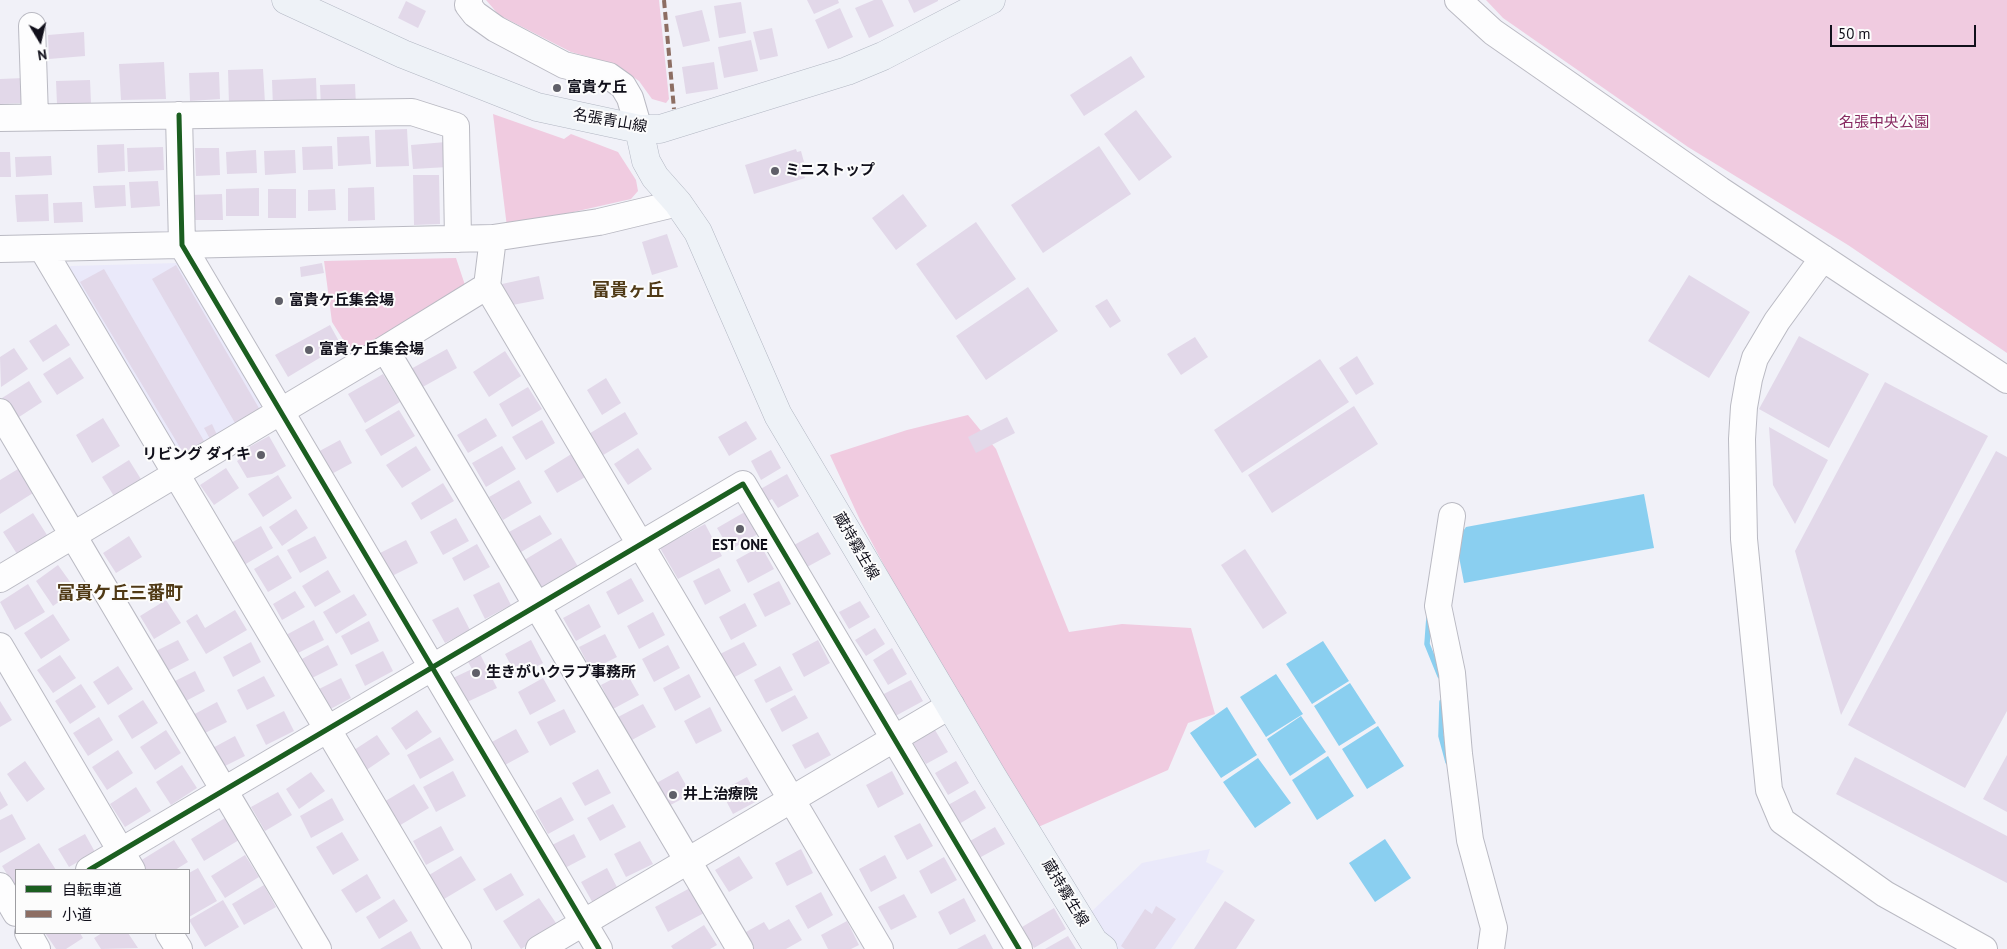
<!DOCTYPE html>
<html>
<head>
<meta charset="utf-8">
<style>
  body { margin:0 }
  #map { position:relative; width:2007px; height:949px; overflow:hidden; background:#f1f1f8; font-family:"PT Sans","Noto Sans JP",sans-serif }
  canvas { display:block }
  .legend { position:absolute; left:15px; top:869px; width:175px; height:65px; box-sizing:border-box; background:#fcfcfc; border:1px solid #9e9ea2; margin:0; padding:6px 9px; list-style:none; font-size:15px; color:#11101b }
  .legend li { display:flex; align-items:center; gap:10px; height:25px }
  .legend b { width:25px; border:1px solid #9e9ea2 }
  .north { position:absolute; left:15px; top:15px; width:50px; height:50px; -webkit-text-stroke:4px #fcfcfc; paint-order:stroke; rotate:171deg; font-size:14px; font-weight:700; line-height:20px; text-align:center; color:#11101b }
  .north::after { content:''; display:block; margin:auto; width:18px; height:22px; background:#11101b; clip-path:polygon(50% 0,100% 100%,50% 72%,0 100%) }
  .scale { position:absolute; left:1830px; top:25px; width:146px; height:22px; box-sizing:border-box; border:2px solid #11101b; border-top:0; padding-left:6px; font-size:15px; line-height:18px; white-space:nowrap; color:#11101b; -webkit-text-stroke:4px #fcfcfc; paint-order:stroke }
</style>
</head>
<body>
<div id="map">
<canvas width="2007" height="949"></canvas>
<ul class="legend">
<li><b style="height:6px;background:#1b5e20"></b>自転車道</li>
<li><b style="height:6px;background:#8d6e63"></b>小道</li>
</ul>
<div class="north">N</div>
<div class="scale">50 m</div>
</div>
<script>
const context = document.querySelector('canvas').getContext('2d');
context.lineJoin = 'round';
function fill(path, color) { context.fillStyle = color; context.fill(path, 'evenodd'); }
const toPath = rows => new Path2D(rows.map(r => 'M' + r).join(''));
function stroke(path, color, width, dash) { context.strokeStyle = color; context.lineWidth = width; context.lineCap = dash ? 'butt' : 'round'; context.setLineDash(dash || []); context.stroke(path); }
function label(font, color, halo, rows, align = 'center') {
  context.font = font + ' "PT Sans","Noto Sans JP",sans-serif'; context.lineWidth = 4; context.setLineDash([]); context.textBaseline = 'middle'; context.strokeStyle = halo; context.fillStyle = color; for (const [text, x, y, turn = 0] of rows) {
    context.save(); context.translate(x, y); context.rotate((+turn || 0) * Math.PI / 180); context.textAlign = isNaN(turn) ? turn : align; if (halo) context.strokeText(text, 0, 0); context.fillText(text, 0, 0); context.restore();
  }
}
const built = toPath([
  [178,263,264,401,261,416,184,458,173,455,64,272,71,266],
  [1210,849,1206,862,1224,871,1171,949,1117,949,1100,936,1090,913,1142,863]
]);
const green = toPath([
  [486,0,659,0,669,99,666,103,652,99,639,81,614,64,571,52,499,15],
  [1486,0,2007,0,2007,353,1848,245,1688,147,1503,18],
  [493,114,564,139,571,134,618,152,636,180,638,191,631,199,507,227],
  [456,258,466,288,354,357,332,322,324,261],
  [968,415,996,449,1069,632,1122,624,1191,628,1215,714,1188,723,1168,770,1036,828,932,656,860,520,830,455,907,430]
]);
const water = toPath([
  [1644,494,1654,548,1464,583,1456,541,1466,527],
  [1323,641,1349,681,1312,704,1286,664],
  [1276,674,1303,714,1266,737,1240,697],
  [1350,683,1376,723,1339,746,1314,706],
  [1227,707,1257,755,1221,778,1190,733],
  [1301,716,1326,752,1290,776,1267,739],
  [1378,726,1404,766,1367,789,1342,749],
  [1328,756,1354,796,1317,820,1292,780],
  [1258,758,1291,803,1255,828,1223,782],
  [1385,839,1411,878,1375,902,1349,863]
]);
const stream = toPath([
  [1429,617,1427,644,1440,676],
  [1442,702,1441,736,1448,762]
]);
const building = toPath([
  [807,0,838,0,839,3,814,14],
  [874,0,882,0,894,26,869,38,855,8],
  [908,0,938,0,938,1,914,13],
  [406,1,426,11,418,28,398,18],
  [741,2,746,33,719,38,714,6],
  [840,8,853,37,828,49,815,20],
  [702,10,710,41,683,47,675,16],
  [772,28,778,56,760,60,753,32],
  [84,32,85,56,49,59,48,35],
  [751,40,758,71,724,78,718,47],
  [1131,56,1145,77,1084,116,1070,95],
  [164,62,166,99,121,100,119,64],
  [714,62,718,89,686,94,682,67],
  [263,69,265,103,229,105,228,70],
  [219,72,220,99,190,101,189,73],
  [24,78,25,103,0,104,0,79],
  [316,78,317,106,273,108,272,80],
  [90,80,91,103,57,104,56,81],
  [355,84,356,106,321,107,320,85],
  [1136,110,1172,157,1139,181,1104,134],
  [407,129,409,166,376,167,375,130],
  [369,136,371,164,338,166,337,137],
  [446,142,448,167,413,169,411,145],
  [124,144,125,171,98,173,97,145],
  [332,146,333,169,303,170,302,147],
  [1099,146,1131,194,1043,253,1011,205],
  [163,147,164,170,128,172,127,148],
  [195,148,219,148,220,175,196,176],
  [796,149,797,152,801,151,804,162,800,163,805,178,754,194,745,165],
  [256,150,257,173,227,174,226,152],
  [295,150,296,173,265,175,264,151],
  [0,152,10,152,11,177,0,177],
  [51,156,52,175,16,177,15,157],
  [413,175,439,175,440,224,414,225],
  [158,181,160,206,131,208,129,182],
  [125,185,126,206,95,208,93,186],
  [374,187,375,220,348,221,348,188],
  [259,188,259,216,226,216,226,189],
  [268,189,296,189,296,218,268,218],
  [335,189,336,210,308,211,308,190],
  [48,194,49,221,17,222,15,195],
  [222,194,223,220,190,220,190,195],
  [903,194,927,226,896,250,872,218],
  [82,202,83,222,54,223,53,203],
  [976,222,1016,279,956,320,916,264],
  [667,234,678,267,652,275,642,242],
  [322,263,324,273,301,277,300,267],
  [176,265,260,410,235,423,152,279],
  [104,269,204,441,184,454,80,282],
  [1689,275,1750,312,1709,378,1648,341],
  [539,276,544,299,507,306,502,284],
  [1028,287,1058,331,986,380,956,336],
  [1107,299,1121,321,1110,328,1095,306],
  [56,324,70,345,43,362,29,341],
  [330,325,341,345,288,377,275,355],
  [1799,336,1869,374,1829,448,1759,409],
  [1195,337,1208,357,1181,375,1167,354],
  [14,348,28,369,1,387,0,357],
  [447,349,457,368,419,389,409,370],
  [505,351,521,376,489,397,473,372],
  [1357,356,1374,384,1356,395,1339,368],
  [70,357,84,378,57,395,43,374],
  [1320,359,1349,402,1242,473,1214,430],
  [383,374,400,402,365,423,348,394],
  [606,378,621,403,602,415,587,390],
  [29,381,42,402,16,419,2,398],
  [1885,382,1988,436,1841,715,1795,551],
  [528,387,542,409,512,427,499,404],
  [1354,406,1378,444,1272,513,1248,475],
  [399,410,415,436,381,456,365,430],
  [625,412,638,434,600,457,587,435],
  [1007,417,1015,433,976,453,968,437],
  [103,418,120,446,92,463,76,435],
  [486,418,497,436,468,453,457,435],
  [542,420,555,443,526,460,512,437],
  [746,421,757,439,729,456,718,437],
  [212,424,217,435,210,439,204,428],
  [1769,427,1828,460,1795,524,1773,485],
  [269,436,286,466,272,474,247,478,237,461,243,457,240,452],
  [340,440,352,463,326,477,314,454],
  [416,446,431,470,402,488,386,465],
  [502,446,516,469,486,487,472,463],
  [638,448,652,469,628,485,614,464],
  [771,450,781,468,761,480,751,461],
  [1996,451,2007,457,2007,711,1965,788,1848,725],
  [573,453,587,476,557,493,544,471],
  [129,460,144,484,117,501,102,477],
  [226,468,239,488,214,505,200,485],
  [18,469,33,493,0,514,0,480],
  [787,474,799,496,778,508,772,499,765,503,757,491],
  [278,475,292,498,263,517,248,494],
  [519,480,532,503,503,520,489,497],
  [443,483,454,501,421,520,411,503],
  [296,509,308,528,282,546,269,527],
  [750,509,763,531,730,550,717,528],
  [33,513,47,535,17,554,3,532],
  [540,515,552,534,521,552,509,532],
  [456,518,469,541,443,555,430,532],
  [705,524,722,556,678,579,660,548],
  [261,526,273,548,244,565,231,543],
  [818,532,831,554,807,567,794,545],
  [129,536,142,557,116,573,103,553],
  [315,536,327,558,300,573,287,550],
  [561,538,580,570,541,594,521,562],
  [406,540,418,563,392,576,380,553],
  [477,544,490,567,464,581,452,558],
  [761,546,774,569,748,583,736,560],
  [1245,549,1287,613,1263,629,1221,565],
  [278,555,292,578,268,592,254,569],
  [58,565,76,590,53,606,36,581],
  [719,568,731,591,705,605,693,581],
  [328,570,341,592,315,607,302,586],
  [631,578,644,601,618,615,606,592],
  [779,581,791,604,765,617,753,594],
  [499,582,511,605,485,619,473,595],
  [28,584,45,612,15,630,0,602],
  [295,591,305,607,282,620,273,604],
  [354,594,367,615,336,634,323,612],
  [166,600,181,623,154,639,140,616],
  [860,601,870,617,849,629,839,612],
  [745,603,757,626,731,640,719,617],
  [589,604,601,627,576,641,563,618],
  [458,607,470,630,445,643,432,620],
  [235,610,247,630,206,654,186,621,197,614,205,628],
  [653,612,665,635,639,649,627,626],
  [53,614,70,640,41,659,24,633],
  [314,620,324,640,296,654,286,635],
  [369,621,379,641,351,655,341,636],
  [875,628,885,644,866,656,855,640],
  [605,634,617,657,591,670,579,647],
  [178,640,189,660,160,675,150,654],
  [531,640,543,663,517,677,505,654],
  [818,640,830,663,804,677,792,654],
  [251,642,261,662,233,677,223,657],
  [744,642,757,665,731,679,718,655],
  [328,645,338,665,310,679,300,660],
  [668,645,680,668,654,682,642,659],
  [892,648,907,674,888,685,873,660],
  [383,651,393,671,365,686,355,665],
  [479,652,497,688,465,703,453,678,472,669,466,658],
  [60,655,76,678,53,693,37,670],
  [118,666,133,689,108,705,93,682],
  [780,666,793,690,766,703,754,680],
  [195,671,205,691,178,705,167,685],
  [626,672,639,695,613,709,601,685],
  [689,674,701,697,675,711,663,688],
  [264,676,275,696,247,710,237,690],
  [341,678,351,698,323,713,313,692],
  [543,678,556,701,530,715,518,692],
  [911,680,923,701,888,720,876,698],
  [81,684,96,707,70,724,55,701],
  [795,695,808,718,782,732,770,709],
  [143,700,158,723,132,739,118,716],
  [0,701,12,720,0,727],
  [217,702,227,722,199,736,189,717],
  [643,704,656,727,630,741,618,717],
  [710,707,722,731,696,744,684,721],
  [564,709,576,732,550,746,537,722],
  [417,710,432,732,406,750,391,728],
  [284,711,294,731,266,745,256,725],
  [99,717,113,740,88,756,73,733],
  [516,729,529,752,503,766,490,743],
  [166,730,181,753,155,770,140,747],
  [935,730,948,752,926,764,913,743],
  [818,732,831,755,805,769,792,745],
  [377,735,390,754,365,771,351,752],
  [235,736,245,756,217,770,207,751],
  [440,737,454,760,420,779,407,755],
  [118,750,133,773,107,790,92,767],
  [2007,755,2007,812,1983,799],
  [1855,757,2007,836,2007,883,1836,794],
  [25,761,45,789,27,802,7,774],
  [956,761,969,783,948,795,935,773],
  [182,765,197,788,171,805,156,782],
  [598,769,611,793,585,806,572,783],
  [453,771,466,796,436,812,423,787],
  [678,771,691,794,665,808,653,785],
  [892,771,904,794,878,808,866,785],
  [311,772,325,791,299,809,286,789],
  [747,777,759,800,733,814,721,791],
  [414,784,429,808,392,830,377,806],
  [136,787,151,811,125,827,110,804],
  [975,790,986,808,959,824,948,805],
  [0,791,8,805,0,810],
  [278,792,292,815,265,831,251,807],
  [561,797,574,820,548,834,535,811],
  [332,798,344,820,311,838,300,816],
  [613,804,626,827,600,841,587,818],
  [12,814,26,839,0,853,0,820],
  [225,818,239,840,204,861,191,839],
  [920,823,933,846,907,860,894,836],
  [441,826,454,850,426,865,413,841],
  [995,827,1005,844,979,858,970,841],
  [342,832,359,860,333,875,316,847],
  [85,834,95,852,69,867,58,849],
  [574,834,586,857,561,870,548,847],
  [174,840,188,862,175,870,146,870,140,861],
  [640,841,653,864,626,877,614,854],
  [39,843,56,870,16,870,16,889,2,866],
  [801,849,813,873,787,886,775,863],
  [245,855,259,877,225,898,211,876],
  [885,855,897,878,871,892,859,869],
  [461,856,476,880,434,905,419,881],
  [739,856,753,878,729,892,715,870],
  [944,857,957,880,931,894,919,871],
  [198,868,217,901,189,917,189,873],
  [607,868,619,891,594,905,581,882],
  [511,873,524,895,496,911,483,889],
  [367,874,381,898,356,913,341,890],
  [264,885,276,907,244,925,232,904],
  [690,888,704,913,668,932,655,907],
  [821,892,833,915,808,929,795,906],
  [904,894,917,917,891,930,878,907],
  [539,898,558,926,521,949,503,921],
  [964,898,976,921,950,935,938,912],
  [394,899,408,921,379,939,366,917],
  [223,900,239,927,205,947,189,920],
  [1225,901,1255,920,1236,949,1194,949],
  [1156,906,1176,919,1155,949,1125,949,1121,946,1145,909,1152,914],
  [1054,908,1066,929,1034,948,1022,927],
  [789,919,802,940,786,949,753,949,744,933,764,922,769,930],
  [847,921,859,945,851,949,828,949,821,935],
  [704,925,717,945,710,949,673,949,671,946],
  [411,931,421,949,380,949],
  [45,933,80,933,83,938,66,949,56,949],
  [102,933,128,933,138,948,101,949,94,938],
  [985,934,993,949,957,949],
  [1068,936,1076,949,1045,949]
]);
const minor = toPath([
  [469,0,468,5,475,14,496,29,564,65,609,76,623,86,630,98,639,129],
  [1458,0,1493,32,1598,105,1720,190,2007,380],
  [32,26,35,117],
  [179,115,182,245,599,949],
  [0,118,412,112,456,126,458,239],
  [493,238,487,286,880,949],
  [42,248,458,949],
  [0,249,493,238,599,222,678,203],
  [1823,258,1777,321,1755,358,1749,379,1744,407,1742,439,1744,539,1769,790,1782,821,1885,894,1984,949],
  [385,349,740,949],
  [0,412,318,949],
  [1452,516,1438,606,1452,673,1459,754,1470,840,1494,928,1491,949],
  [0,579,385,349,487,286],
  [0,646,132,870],
  [89,870,743,484,1019,949],
  [0,886,16,913],
  [28,933,37,949],
  [169,933,179,949],
  [539,949,951,705]
]);
const major = toPath([
  [286,0,403,54,537,107,639,129,660,129,847,71,883,56,991,0],
  [639,129,646,161,655,177,678,203,698,232,778,415,992,776,1094,942,1103,949]
]);
const quiet = toPath([
  [664,0,674,109]
]);
const cycleway = toPath([
  [179,115,182,245,599,949],
  [89,870,743,484,1019,949]
]);
const markers = [
  [557,88,5,"#5f5f68"],
  [775,171,5,"#5f5f68"],
  [279,301,5,"#5f5f68"],
  [309,350,5,"#5f5f68"],
  [261,455,5,"#5f5f68"],
  [740,529,5,"#5f5f68"],
  [476,673,5,"#5f5f68"],
  [673,795,5,"#5f5f68"]
];
const poiNames = [
  ["富貴ケ丘",567,88],
  ["ミニストップ",785,171],
  ["富貴ケ丘集会場",289,301],
  ["富貴ヶ丘集会場",319,350],
  ["リビング ダイキ",251,455,"right"],
  ["EST ONE",740,546,"center"],
  ["生きがいクラブ事務所",486,673],
  ["井上治療院",683,795]
];
const streetNames = [
  ["名張青山線",610,121,10],
  ["蔵持霧生線",856,546,60],
  ["蔵持霧生線",1065,893,59]
];
const parkNames = [
  ["名張中央公園",1884,123]
];
const quarterNames = [
  ["富貴ヶ丘",628,291],
  ["富貴ケ丘三番町",120,594]
];
fill(built, '#eae9fa');
fill(green, '#f0cbe0');
fill(water, '#8acff0');
stroke(stream, '#8acff0', 5.5);
fill(building, '#e2d8e9');
stroke(minor, '#babac3', 28);
stroke(major, '#b2b7c3', 29);
stroke(minor, '#fdfdfe', 26);
stroke(major, '#eef2f7', 28);
stroke(quiet, '#8d6e63', 4, [8, 4]);
stroke(cycleway, '#1b5e20', 5);
for (const [x, y, r, color] of markers) { const dot = new Path2D(); dot.arc(x, y, r, 0, 2 * Math.PI); context.fillStyle = color; context.fill(dot); stroke(dot, '#fcfcfc', 2); }
label('bold 15px', '#11101b', '#fcfcfc', poiNames, 'left');
label('15px', '#11101b', '#fcfcfc', streetNames);
label('15px', '#872961', '#fcfcfc', parkNames);
label('bold 18px', '#503a16', '#fcfcfc', quarterNames);
</script>
</body>
</html>
